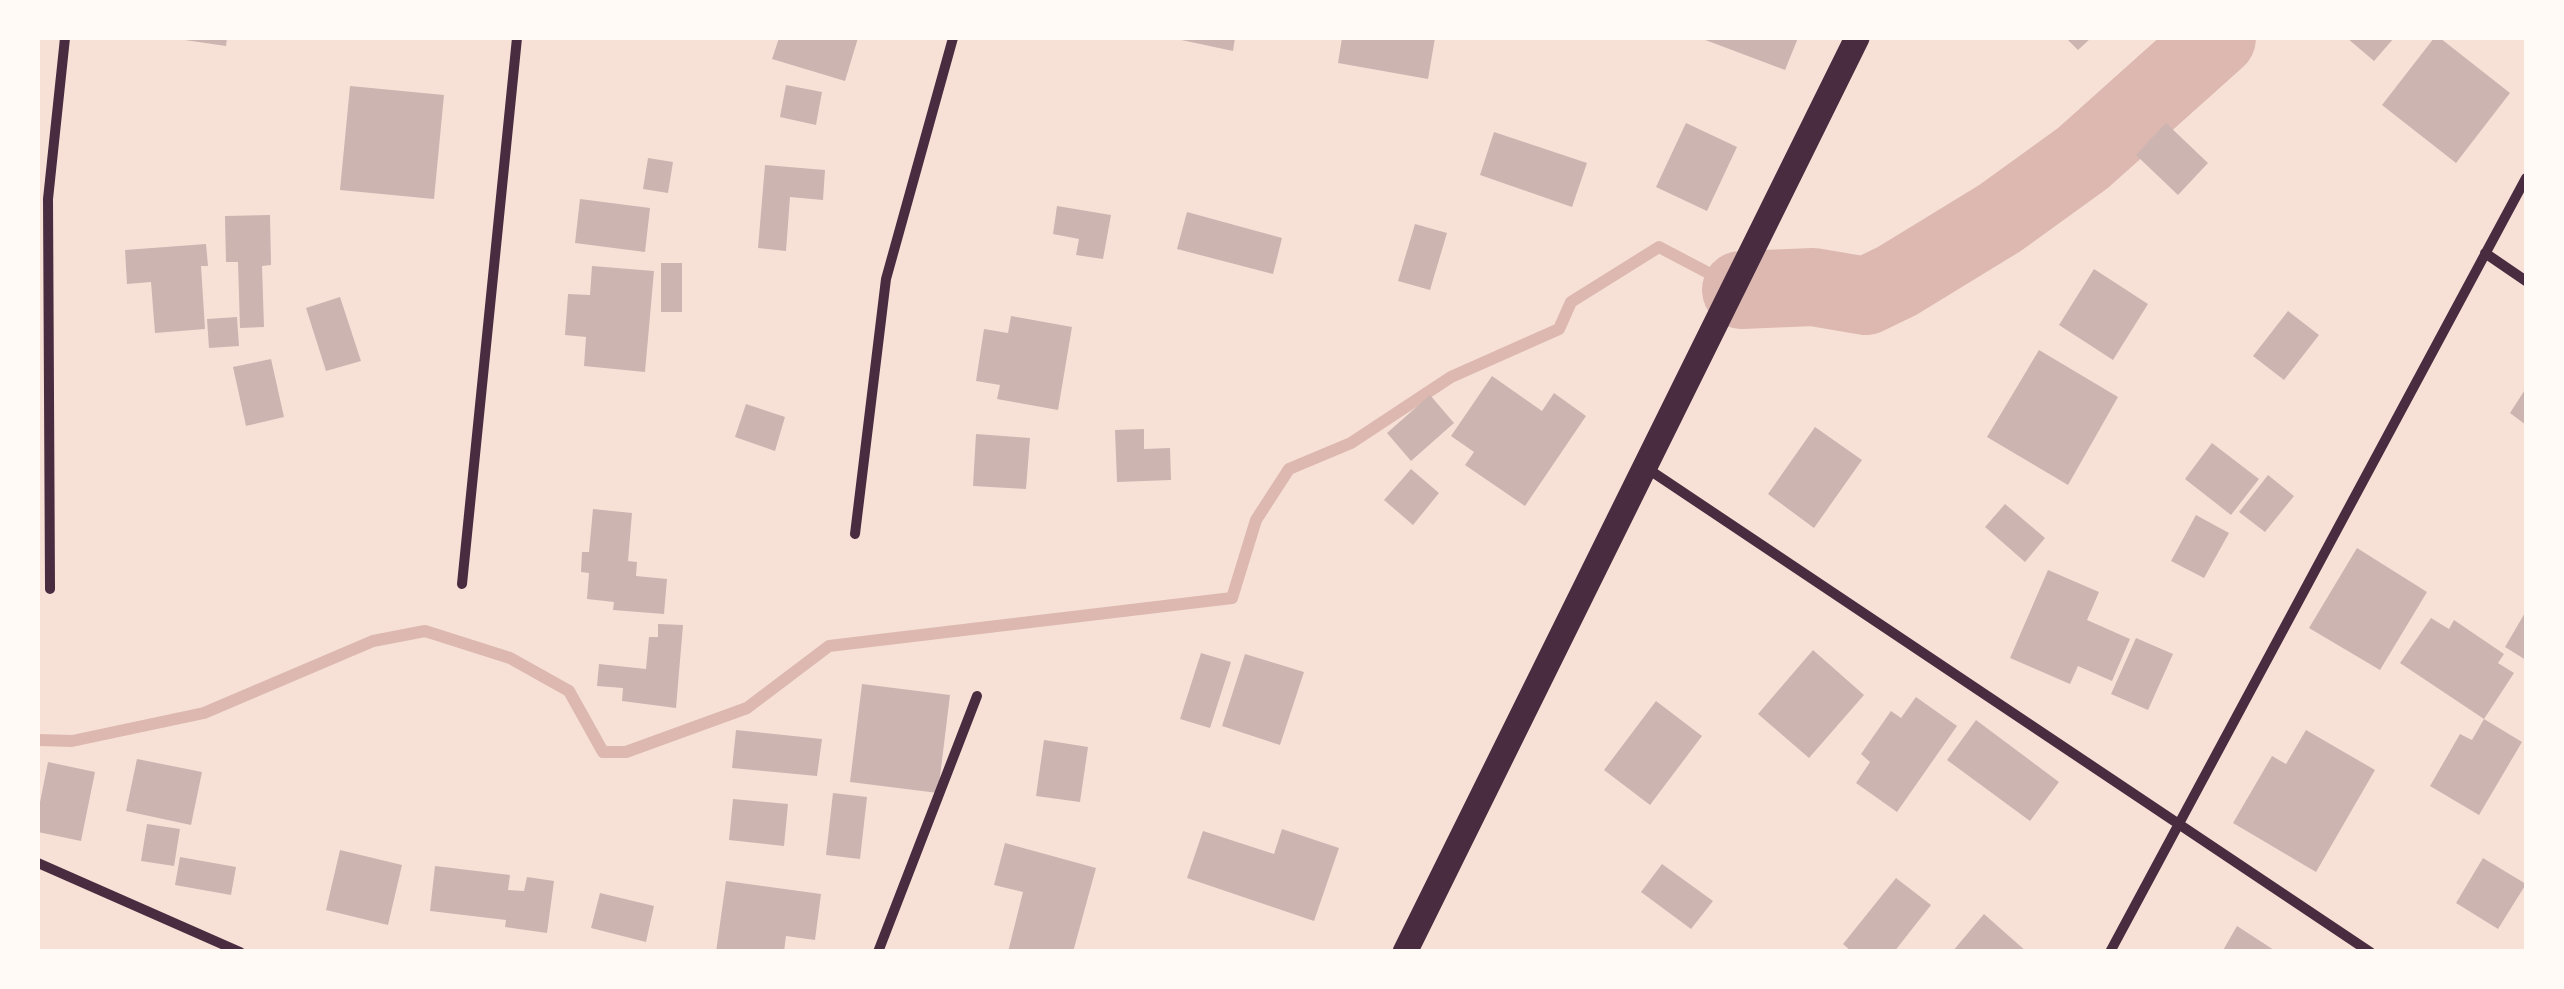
<!DOCTYPE html>
<html>
<head>
<meta charset="utf-8">
<style>
  body { margin:0 }
  #map { position:relative; width:2564px; height:989px; overflow:hidden; background:#f7e1d7; font-family:Rubik,sans-serif }
  canvas { display:block }
  .frame { position:absolute; inset:0; border:40px solid #fffaf5; pointer-events:none }
</style>
</head>
<body>
<div id="map">
<canvas width="2564" height="989"></canvas>
<div class="frame"></div>
</div>
<script>
const context = document.querySelector('canvas').getContext('2d');
context.lineJoin = 'round';
const toPath = rows => new Path2D(rows.map(r => 'M' + r).join(''));
function stroke(path, color, width, dash) { context.strokeStyle = color; context.lineWidth = width; context.lineCap = dash ? 'butt' : 'round'; context.setLineDash(dash || []); context.stroke(path); }
function fill(path, color) { context.fillStyle = color; context.fill(path, 'evenodd'); }
const stream = toPath([
  [38,740,72,741,204,713,373,641,425,631,510,658,569,691,603,752,626,752,747,708,829,646,1232,598,1256,520,1289,469,1351,443,1451,377,1559,329,1571,302,1659,247,1737,288]
]);
const river = toPath([
  [1741,290,1813,287,1866,296,1897,281,2000,218,2083,158,2217,38]
]);
const building = toPath([
  [171,38,227,38,226,46],
  [779,38,858,38,845,81,772,59],
  [1172,38,1235,38,1233,51],
  [1342,38,1435,38,1428,79,1338,63],
  [1700,38,1798,38,1785,70],
  [2066,38,2091,38,2078,50],
  [2347,38,2394,38,2374,61],
  [2434,38,2440,38,2510,93,2456,163,2382,105],
  [786,85,822,92,816,125,780,117],
  [350,86,444,95,434,199,340,190],
  [1686,123,1737,147,1707,211,1656,187],
  [2166,123,2208,163,2178,195,2136,155],
  [1494,132,1587,163,1572,207,1480,175],
  [648,158,673,162,668,193,643,189],
  [765,165,825,170,823,200,790,197,786,251,758,248],
  [580,199,650,208,645,252,575,243],
  [1057,206,1111,215,1103,259,1076,255,1079,239,1053,234],
  [1187,212,1282,238,1273,274,1177,249],
  [270,215,271,265,262,266,264,327,240,328,238,262,226,262,225,216],
  [1415,224,1447,233,1430,290,1398,281],
  [206,244,208,266,201,266,205,329,155,333,151,282,127,284,125,250],
  [661,263,682,263,682,312,661,312],
  [592,266,654,271,645,372,584,366,586,337,565,335,568,294,590,295],
  [2094,269,2148,304,2113,360,2059,325],
  [340,297,361,361,326,371,306,308],
  [2288,311,2319,335,2284,380,2253,356],
  [1011,316,1072,327,1058,410,997,399,1000,385,976,381,984,329,1008,333],
  [237,317,239,346,209,348,207,319],
  [2039,350,2118,397,2068,485,1987,437],
  [271,359,284,417,246,426,233,367],
  [1492,376,1542,411,1554,393,1586,416,1525,506,1465,465,1474,452,1451,436],
  [2526,388,2526,425,2510,413],
  [1430,395,1454,423,1411,461,1387,433],
  [746,404,785,417,775,451,735,437],
  [1815,427,1862,460,1814,528,1768,494],
  [1144,429,1144,449,1170,448,1171,480,1117,482,1115,430],
  [976,434,1030,438,1026,489,973,486],
  [2212,443,2259,479,2231,515,2185,479],
  [1411,469,1439,493,1413,525,1384,500],
  [2268,475,2294,496,2265,532,2239,512],
  [2005,504,2045,538,2025,562,1985,527],
  [593,509,632,513,628,561,637,562,636,576,667,579,664,614,613,610,614,602,587,599,589,573,581,572,582,552,589,552],
  [2196,515,2229,533,2204,578,2171,561],
  [2357,548,2427,592,2380,670,2309,628],
  [2048,570,2099,592,2087,620,2130,639,2112,681,2078,666,2070,684,2010,658],
  [2526,611,2526,660,2505,647],
  [2431,618,2449,629,2454,620,2504,654,2498,663,2514,673,2484,719,2400,663],
  [658,624,683,625,676,708,622,701,623,688,597,686,599,664,646,669,649,637,658,637],
  [2136,638,2173,654,2148,710,2111,694],
  [1813,650,1864,695,1809,758,1758,714],
  [1201,653,1231,662,1210,728,1180,719],
  [1245,654,1304,672,1280,745,1222,726],
  [862,684,950,695,938,793,850,782],
  [1916,697,1957,726,1897,812,1856,783,1870,762,1861,754,1891,711,1901,718],
  [1656,701,1702,736,1650,805,1604,770],
  [2484,719,2522,742,2479,815,2430,786,2460,734,2472,740],
  [1976,720,2059,782,2030,821,1947,760],
  [736,730,822,739,817,776,732,768],
  [2306,730,2375,770,2316,872,2233,823,2272,756,2286,764],
  [1044,740,1088,747,1080,802,1036,796],
  [137,759,202,772,191,825,126,811],
  [48,762,95,772,81,841,38,832,38,812],
  [833,793,867,797,860,859,826,855],
  [733,799,788,804,784,846,729,840],
  [147,824,180,829,174,866,141,861],
  [1282,829,1339,848,1314,921,1187,878,1203,831,1274,854],
  [1005,843,1096,868,1073,952,1008,952,1023,892,994,885],
  [340,850,402,865,388,925,326,910],
  [180,857,236,867,231,895,175,885],
  [2483,858,2526,884,2498,929,2456,903],
  [1662,864,1713,901,1691,929,1641,892],
  [435,866,510,875,508,890,524,891,527,877,554,881,547,933,505,927,506,920,430,911],
  [1896,878,1931,905,1894,952,1852,952,1843,944],
  [726,881,821,894,815,940,786,936,784,952,716,952],
  [600,893,654,906,646,942,591,928],
  [1984,914,2027,952,1952,952],
  [2237,926,2277,952,2222,952]
]);
const minor = toPath([
  [2485,253,2526,281],
  [1648,469,2370,952],
  [855,534,886,279,953,38],
  [462,584,517,38],
  [50,589,48,199,65,38],
  [38,863,240,952],
  [878,952,977,696],
  [2110,952,2526,178]
]);
const primary = toPath([
  [1405,952,1857,38]
]);
stroke(stream, '#dcb8b0', 12);
stroke(river, '#dcb8b0', 78);
fill(building, '#ccb4b1');
stroke(minor, '#4a2c40', 10);
stroke(primary, '#4a2c40', 25);
</script>
</body>
</html>
